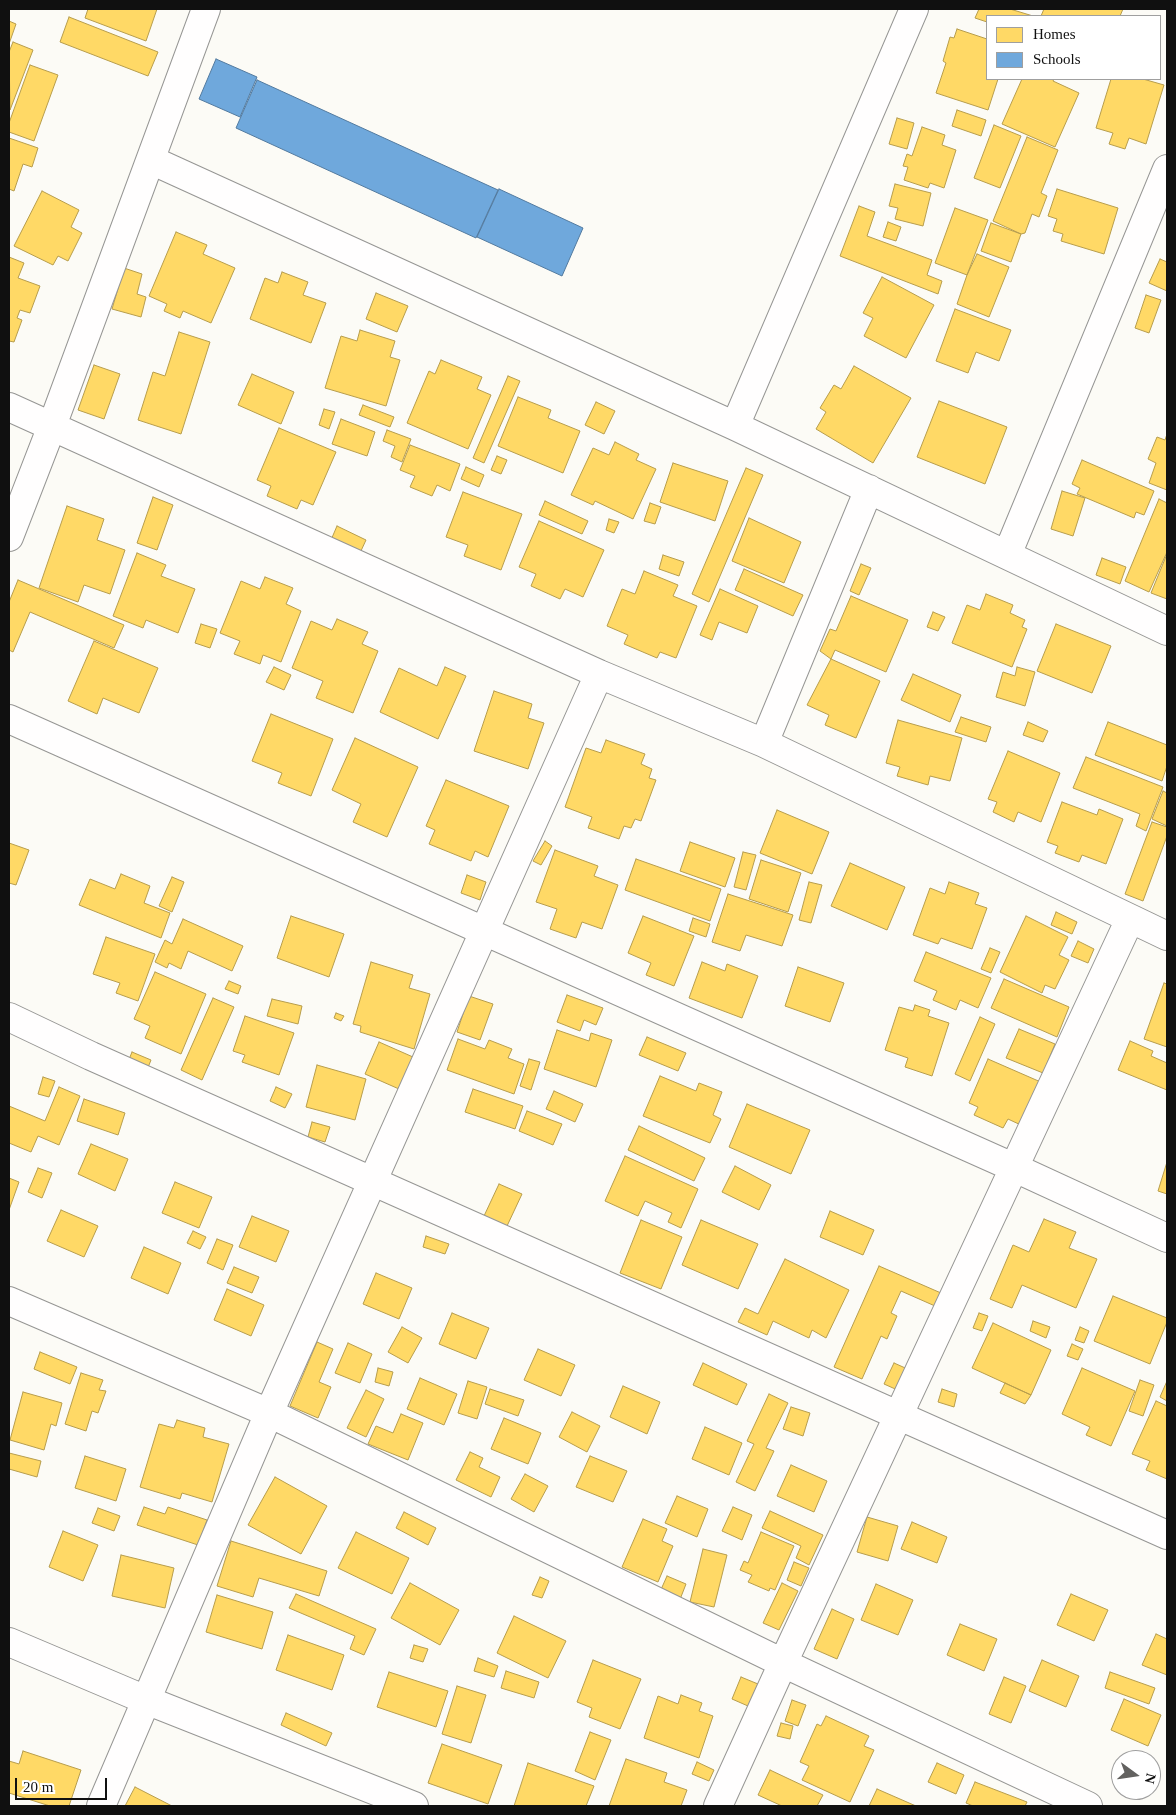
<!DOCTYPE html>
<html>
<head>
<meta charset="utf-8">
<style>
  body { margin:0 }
  #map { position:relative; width:1176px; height:1815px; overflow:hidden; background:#fcfbf6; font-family:Georgia,serif }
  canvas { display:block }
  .frame { position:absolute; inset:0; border:10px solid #101010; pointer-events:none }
  .legend { position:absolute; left:986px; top:15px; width:175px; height:65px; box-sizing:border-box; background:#fff; border:1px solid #9f9f9f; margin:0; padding:6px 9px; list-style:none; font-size:15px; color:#101010 }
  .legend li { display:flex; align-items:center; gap:10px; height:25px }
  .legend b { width:25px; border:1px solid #9f9f9f }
  .north { position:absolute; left:1111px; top:1750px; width:50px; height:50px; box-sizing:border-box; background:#fff; border:1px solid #9f9f9f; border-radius:50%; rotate:104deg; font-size:14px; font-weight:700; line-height:20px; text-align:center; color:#101010 }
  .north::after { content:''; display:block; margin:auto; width:18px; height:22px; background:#636260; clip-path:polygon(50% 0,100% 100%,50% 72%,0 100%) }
  .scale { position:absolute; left:15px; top:1778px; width:92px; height:22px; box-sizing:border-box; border:2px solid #101010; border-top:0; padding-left:6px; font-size:15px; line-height:18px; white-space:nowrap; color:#101010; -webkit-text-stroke:4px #fff; paint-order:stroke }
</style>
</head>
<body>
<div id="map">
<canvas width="1176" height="1815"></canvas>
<div class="frame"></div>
<ul class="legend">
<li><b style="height:14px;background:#ffd966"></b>Homes</li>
<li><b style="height:14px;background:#6fa8dc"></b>Schools</li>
</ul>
<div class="north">N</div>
<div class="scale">20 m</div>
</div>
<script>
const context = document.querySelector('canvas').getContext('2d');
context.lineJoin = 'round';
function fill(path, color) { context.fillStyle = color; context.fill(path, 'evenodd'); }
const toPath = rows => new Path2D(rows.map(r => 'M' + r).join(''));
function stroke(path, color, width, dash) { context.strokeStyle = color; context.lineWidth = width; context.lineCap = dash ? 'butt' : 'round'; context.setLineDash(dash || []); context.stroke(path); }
const homes = toPath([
  [88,9,157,9,146,41,85,18,88,9],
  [979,9,1010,9,1033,16,987,16,987,22,975,18,979,9],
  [1044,9,1123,9,1120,16,1041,16,1044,9],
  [69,17,158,52,148,76,60,42,69,17],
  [9,21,16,24,9,44,9,21],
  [957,29,987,39,987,79,998,79,988,110,936,93,946,63,943,61,950,37,954,38,957,29],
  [13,42,33,50,10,110,9,52,13,42],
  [30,65,58,75,34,141,9,132,9,123,30,65],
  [1022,79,1054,79,1053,81,1079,93,1055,147,1002,124,1022,79],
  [1111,79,1143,79,1164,85,1146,144,1129,138,1125,149,1109,144,1113,133,1096,128,1111,79],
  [957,110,986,120,981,136,952,126,957,110],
  [897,118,914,123,907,149,889,144,897,118],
  [994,125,1021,136,1000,188,974,178,994,125],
  [922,127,945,135,942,145,956,150,944,188,930,183,928,188,904,180,908,167,903,166,907,154,912,156,922,127],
  [1027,137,1058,150,1041,193,1047,196,1039,217,1032,214,1025,233,1021,234,993,221,1027,137],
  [9,138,38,148,32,167,23,164,14,191,9,189,9,138],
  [895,184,931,193,923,226,895,219,898,208,889,206,895,184],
  [1057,189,1118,208,1104,254,1061,241,1063,234,1053,231,1057,219,1048,216,1057,189],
  [42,191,79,210,71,227,82,233,68,261,58,256,53,265,14,246,42,191],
  [859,206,875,212,867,236,932,260,927,275,942,281,938,294,840,256,859,206],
  [955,208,988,220,967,275,935,263,955,208],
  [888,222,901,227,896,241,883,237,888,222],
  [991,223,1021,234,1011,262,981,251,991,223],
  [176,232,207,245,203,254,235,268,211,323,183,311,180,318,164,311,167,304,149,296,176,232],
  [977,254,1009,267,989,317,957,304,967,275,977,254],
  [9,257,24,263,18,278,40,286,30,313,20,310,17,318,22,320,14,342,9,341,9,257],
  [1160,259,1167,262,1167,291,1149,283,1160,259],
  [124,268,142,274,137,294,146,297,141,317,112,309,124,268],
  [282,272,308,282,303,295,326,303,311,343,250,319,265,278,278,283,282,272],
  [882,277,934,305,906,358,864,336,873,318,863,313,882,277],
  [376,293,408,306,397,332,366,319,376,293],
  [1146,295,1161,300,1149,333,1135,328,1146,295],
  [955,309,1011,330,999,361,976,352,968,373,936,361,955,309],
  [360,330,395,341,390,357,400,360,386,406,325,388,341,336,357,341,360,330],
  [179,332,210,342,181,434,138,420,153,372,165,376,179,332],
  [441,360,482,377,477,389,491,395,468,449,407,423,429,371,435,374,441,360],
  [94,365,120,374,104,419,78,410,94,365],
  [854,366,911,398,873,463,816,429,826,412,820,408,834,385,841,389,854,366],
  [252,374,294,392,281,424,238,405,252,374],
  [508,376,520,381,484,463,473,458,508,376],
  [518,397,551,410,548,418,580,431,563,473,498,446,518,397],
  [939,401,1007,427,985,484,917,457,939,401],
  [596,402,615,411,604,434,585,425,596,402],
  [363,405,394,417,390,427,359,415,363,405],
  [324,409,335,412,329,429,319,425,324,409],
  [341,419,375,432,367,456,332,444,341,419],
  [279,428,336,452,313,505,301,500,297,509,267,496,271,486,257,480,279,428],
  [387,430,411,439,402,462,391,457,395,446,383,441,387,430],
  [1167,434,1167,490,1149,483,1156,463,1148,459,1157,437,1165,440,1167,434],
  [615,442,639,454,636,460,656,469,633,519,595,501,593,505,571,495,593,448,609,455,615,442],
  [410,445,460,464,450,491,437,485,432,496,410,487,415,476,400,470,410,445],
  [497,456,507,460,501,474,491,470,497,456],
  [1082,460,1154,491,1144,515,1136,512,1134,518,1077,494,1080,488,1072,484,1082,460],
  [673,463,728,481,715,521,660,502,673,463],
  [466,467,484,475,479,487,461,479,466,467],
  [746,468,763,475,709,602,692,594,746,468],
  [1062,491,1085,498,1073,536,1051,529,1062,491],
  [463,492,522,514,501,570,464,556,468,545,446,537,463,492],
  [153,497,173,505,157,550,137,543,153,497],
  [1159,499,1167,503,1167,552,1149,592,1125,581,1159,499],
  [545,501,588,521,582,534,539,515,545,501],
  [650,503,661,507,655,524,644,521,650,503],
  [67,506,104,519,97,540,125,550,110,594,84,585,78,602,39,588,67,506],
  [749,518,801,542,784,583,732,561,749,518],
  [609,519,619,522,614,533,606,530,609,519],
  [539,521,604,550,583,597,565,589,560,599,531,586,536,574,519,567,539,521],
  [337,526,366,540,360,553,331,540,337,526],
  [137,553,166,565,161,576,195,589,178,633,146,620,143,628,113,616,137,553],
  [1167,554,1167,599,1151,593,1167,554],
  [663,555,684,562,679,576,659,569,663,555],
  [1102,558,1126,567,1120,584,1096,575,1102,558],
  [861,564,871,568,859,595,850,591,861,564],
  [744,569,803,595,793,616,735,590,744,569],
  [644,571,678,585,673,596,697,606,676,658,660,652,657,658,624,644,628,635,607,626,622,589,635,594,644,571],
  [265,577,293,588,286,604,301,611,281,662,263,655,260,664,234,654,240,641,220,633,241,581,260,589,265,577],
  [18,580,124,625,114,648,30,612,13,652,9,650,9,602,18,580],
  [720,589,758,606,747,633,719,622,712,640,700,635,720,589],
  [986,594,1013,605,1010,613,1025,620,1022,627,1027,629,1012,667,952,643,967,605,980,610,986,594],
  [851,596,908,620,886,672,835,650,831,659,820,651,830,629,836,631,851,596],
  [933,612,945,617,938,631,927,627,933,612],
  [337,619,368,632,362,644,378,651,353,713,316,698,323,681,292,668,311,621,332,630,337,619],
  [201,624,217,629,210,648,195,643,201,624],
  [1056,624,1111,646,1092,693,1037,671,1056,624],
  [94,641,158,668,139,713,103,698,97,714,68,701,94,641],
  [831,659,880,681,856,738,825,725,829,715,807,705,831,659],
  [274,667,291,675,284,690,266,682,274,667],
  [445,667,466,676,438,739,380,712,399,668,437,686,445,667],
  [1017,667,1035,672,1025,706,996,697,1003,672,1015,676,1017,667],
  [913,674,961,695,950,722,901,700,913,674],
  [494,691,532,704,528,718,544,723,528,769,474,751,494,691],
  [271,714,333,739,311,796,278,783,282,773,252,761,271,714],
  [961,717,991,727,986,742,955,732,961,717],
  [898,720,962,738,950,781,930,776,928,785,897,776,900,767,886,763,898,720],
  [1028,722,1048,731,1043,742,1023,735,1028,722],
  [1108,722,1167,745,1167,766,1162,781,1095,755,1108,722],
  [355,738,418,767,387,837,353,822,361,804,332,790,355,738],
  [606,740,645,754,641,764,652,769,649,778,656,780,641,821,635,819,631,828,624,826,619,839,588,828,592,817,565,807,586,748,601,753,606,740],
  [1008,751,1060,773,1041,822,1018,812,1014,822,993,812,997,802,988,799,1008,751],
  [1086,757,1163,787,1146,831,1136,826,1140,814,1073,788,1086,757],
  [446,780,509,806,488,857,475,851,471,861,429,844,435,830,426,826,446,780],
  [1163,791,1167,793,1167,826,1152,819,1163,791],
  [1062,802,1097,815,1099,809,1123,819,1106,864,1082,855,1079,862,1055,853,1058,846,1047,842,1062,802],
  [777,810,829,832,812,874,760,853,777,810],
  [1152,822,1167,827,1167,836,1143,901,1125,894,1152,822],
  [545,841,552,846,541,865,533,861,545,841],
  [690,842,735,858,725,887,680,871,690,842],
  [9,843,29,850,16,885,9,883,9,843],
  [555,850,598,866,594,876,618,885,602,929,582,922,576,938,550,929,557,909,536,902,555,850],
  [743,852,756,855,746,890,734,887,743,852],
  [636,859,721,889,710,921,625,890,636,859],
  [761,860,801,873,788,912,749,899,761,860],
  [850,863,905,887,887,930,831,906,850,863],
  [121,874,150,886,144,903,170,913,161,938,79,905,90,879,115,889,121,874],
  [467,875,486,882,480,900,461,893,467,875],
  [172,877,184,882,172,912,159,906,172,877],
  [809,882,822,885,811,923,799,920,809,882],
  [949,882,979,893,975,904,987,908,972,949,941,938,938,944,913,935,930,888,945,894,949,882],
  [728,894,793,915,782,946,746,935,740,951,712,942,728,894],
  [1056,912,1077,922,1072,934,1051,925,1056,912],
  [291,916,344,934,329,977,277,958,291,916],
  [643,916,694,936,674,986,646,975,651,963,628,953,643,916],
  [1026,916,1068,937,1059,955,1069,960,1055,989,1045,985,1042,993,1000,972,1026,916],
  [693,918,710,924,706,937,689,931,693,918],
  [183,919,243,946,232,971,188,951,181,969,169,963,167,968,155,962,165,940,172,944,183,919],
  [106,937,155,954,138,1001,116,993,120,983,93,974,106,937],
  [1078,941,1094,949,1088,963,1071,956,1078,941],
  [990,948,1000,952,991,973,981,969,990,948],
  [926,952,991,978,978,1008,960,1000,956,1010,933,1000,937,991,914,981,926,952],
  [371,962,413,975,409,988,430,994,414,1049,360,1032,361,1026,353,1024,371,962],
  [702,962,725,971,727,964,758,976,742,1018,689,998,702,962],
  [798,967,844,983,830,1022,785,1006,798,967],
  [155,972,206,994,181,1054,145,1038,150,1026,134,1019,155,972],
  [1004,979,1069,1007,1057,1037,991,1008,1004,979],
  [229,981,241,986,238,994,225,989,229,981],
  [1164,983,1167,984,1167,1047,1144,1039,1164,983],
  [567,995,603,1008,596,1025,584,1020,580,1031,557,1022,567,995],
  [469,996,493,1004,480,1040,457,1032,469,996],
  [213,998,234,1007,202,1080,181,1070,213,998],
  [272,999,302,1006,298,1024,267,1016,272,999],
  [915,1005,930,1010,928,1016,949,1023,932,1076,905,1067,908,1058,885,1050,899,1007,913,1011,915,1005],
  [336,1013,344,1016,341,1021,334,1018,336,1013],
  [245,1016,294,1033,279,1075,242,1062,245,1055,233,1051,245,1016],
  [980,1017,995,1024,970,1081,955,1074,980,1017],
  [1019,1029,1055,1044,1043,1073,1006,1058,1019,1029],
  [557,1030,589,1041,591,1033,612,1040,596,1087,544,1069,557,1030],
  [647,1037,686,1053,678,1071,639,1055,647,1037],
  [458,1039,485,1049,489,1040,512,1049,508,1058,524,1064,514,1094,447,1070,458,1039],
  [1130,1041,1153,1051,1151,1056,1167,1063,1167,1090,1118,1070,1130,1041],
  [379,1042,413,1057,399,1089,365,1074,379,1042],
  [132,1052,151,1060,147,1070,128,1062,132,1052],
  [529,1059,540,1062,531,1090,520,1086,529,1059],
  [988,1059,1043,1083,1023,1126,1008,1119,1003,1128,974,1115,978,1107,969,1103,988,1059],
  [317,1065,366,1079,355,1120,306,1107,317,1065],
  [660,1076,696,1091,699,1083,722,1092,713,1115,721,1119,710,1143,643,1116,660,1076],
  [43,1077,55,1081,49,1097,38,1094,43,1077],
  [59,1087,80,1096,59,1145,38,1136,31,1152,9,1143,9,1106,45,1121,59,1087],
  [276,1087,292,1094,285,1108,270,1101,276,1087],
  [473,1089,523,1106,515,1129,465,1112,473,1089],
  [554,1091,583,1104,575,1122,546,1109,554,1091],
  [84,1099,125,1113,118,1135,77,1121,84,1099],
  [747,1104,810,1130,791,1174,729,1147,747,1104],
  [527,1111,562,1124,553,1145,519,1131,527,1111],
  [312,1122,330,1127,325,1142,308,1137,312,1122],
  [639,1126,705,1158,694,1181,628,1150,639,1126],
  [91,1144,128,1159,115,1191,78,1174,91,1144],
  [625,1156,698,1189,681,1228,668,1222,672,1213,645,1201,638,1216,605,1201,625,1156],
  [1167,1162,1167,1194,1158,1191,1167,1162],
  [735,1166,771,1185,759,1210,722,1192,735,1166],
  [38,1168,52,1173,42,1198,28,1192,38,1168],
  [9,1178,19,1182,9,1210,9,1178],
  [175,1182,212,1197,199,1228,162,1213,175,1182],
  [499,1184,522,1194,507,1226,484,1216,499,1184],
  [61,1210,98,1226,84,1257,47,1241,61,1210],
  [830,1211,874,1230,863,1255,820,1237,830,1211],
  [252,1216,289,1231,276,1262,239,1247,252,1216],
  [1044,1219,1076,1232,1069,1248,1097,1259,1076,1308,1022,1285,1012,1308,990,1299,1013,1245,1029,1252,1044,1219],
  [641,1220,682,1237,661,1289,620,1273,641,1220],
  [701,1220,758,1244,738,1289,682,1265,701,1220],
  [193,1231,206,1237,200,1249,187,1243,193,1231],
  [426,1236,449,1244,445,1254,423,1247,426,1236],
  [217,1239,233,1245,223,1270,207,1263,217,1239],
  [144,1247,181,1263,168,1294,131,1278,144,1247],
  [785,1259,849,1290,826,1338,812,1330,809,1338,773,1321,767,1335,738,1322,745,1308,758,1314,785,1259],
  [879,1266,941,1293,935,1306,901,1291,891,1313,897,1316,887,1339,881,1336,862,1379,834,1367,879,1266],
  [234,1267,259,1277,252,1293,227,1283,234,1267],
  [376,1273,412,1288,399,1319,363,1304,376,1273],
  [227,1289,264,1305,251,1336,214,1320,227,1289],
  [1113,1296,1167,1318,1167,1322,1150,1364,1094,1341,1113,1296],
  [452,1313,489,1328,476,1359,439,1344,452,1313],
  [979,1313,988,1316,982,1331,973,1328,979,1313],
  [1033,1321,1050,1327,1046,1338,1030,1331,1033,1321],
  [993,1323,1051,1350,1031,1395,972,1368,993,1323],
  [402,1327,422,1338,408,1363,388,1352,402,1327],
  [1080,1327,1089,1331,1084,1343,1075,1340,1080,1327],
  [317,1342,333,1349,319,1382,331,1387,318,1418,290,1406,317,1342],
  [348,1343,372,1354,360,1383,335,1373,348,1343],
  [1072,1344,1083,1349,1078,1360,1067,1356,1072,1344],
  [538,1349,575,1365,561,1396,524,1380,538,1349],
  [40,1352,77,1367,70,1384,34,1369,40,1352],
  [703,1363,747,1384,737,1405,693,1385,703,1363],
  [894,1363,912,1371,902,1392,884,1384,894,1363],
  [378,1368,393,1372,389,1386,375,1382,378,1368],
  [1082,1368,1135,1391,1111,1446,1086,1435,1090,1427,1062,1414,1082,1368],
  [81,1373,103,1380,99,1390,106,1391,98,1413,92,1411,86,1431,65,1424,81,1373],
  [420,1378,457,1394,444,1425,407,1409,420,1378],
  [1140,1380,1154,1385,1143,1416,1129,1411,1140,1380],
  [468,1381,487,1387,477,1419,458,1413,468,1381],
  [1167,1381,1167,1401,1160,1397,1167,1381],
  [1005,1383,1031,1395,1025,1404,1000,1393,1005,1383],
  [623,1386,660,1402,647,1434,610,1417,623,1386],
  [490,1389,524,1400,518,1416,485,1404,490,1389],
  [942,1389,957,1394,954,1407,938,1402,942,1389],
  [366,1390,384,1399,366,1437,347,1428,366,1390],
  [23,1392,62,1403,56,1426,51,1424,44,1450,10,1440,23,1392],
  [769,1394,788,1403,766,1448,774,1451,755,1491,736,1482,754,1444,747,1441,769,1394],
  [1156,1401,1167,1406,1167,1479,1146,1470,1150,1461,1132,1454,1156,1401],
  [791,1407,810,1413,803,1436,783,1429,791,1407],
  [572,1412,600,1426,587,1452,559,1437,572,1412],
  [401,1414,423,1423,408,1460,368,1444,376,1426,393,1433,401,1414],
  [504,1418,541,1433,528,1464,491,1449,504,1418],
  [177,1420,205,1428,203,1437,229,1444,212,1502,182,1493,180,1499,140,1487,159,1424,174,1428,177,1420],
  [705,1427,742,1443,729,1475,692,1459,705,1427],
  [470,1452,483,1458,479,1467,500,1477,491,1497,456,1480,470,1452],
  [9,1453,41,1461,37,1477,9,1469,9,1453],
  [85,1456,126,1469,116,1501,75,1488,85,1456],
  [590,1456,627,1471,613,1502,576,1487,590,1456],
  [791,1465,827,1481,814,1512,777,1496,791,1465],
  [525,1474,548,1486,534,1512,511,1499,525,1474],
  [275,1477,327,1506,301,1554,248,1525,275,1477],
  [677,1496,708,1509,697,1537,665,1523,677,1496],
  [144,1507,165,1514,168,1507,207,1520,198,1545,137,1525,144,1507],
  [733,1507,752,1515,742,1540,722,1531,733,1507],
  [98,1508,120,1516,114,1531,92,1523,98,1508],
  [770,1511,823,1535,809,1565,796,1558,801,1546,762,1528,770,1511],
  [404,1512,436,1528,428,1545,396,1528,404,1512],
  [867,1517,898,1526,888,1561,857,1552,867,1517],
  [643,1519,667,1529,662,1541,673,1546,658,1582,622,1567,643,1519],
  [912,1522,947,1537,937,1563,901,1549,912,1522],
  [63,1531,98,1545,83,1581,49,1567,63,1531],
  [356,1532,409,1558,392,1594,338,1568,356,1532],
  [761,1532,794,1546,775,1590,770,1588,769,1591,748,1582,752,1575,740,1570,744,1561,748,1563,761,1532],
  [231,1541,327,1571,319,1596,259,1578,253,1597,217,1586,231,1541],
  [703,1549,727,1555,714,1607,690,1602,703,1549],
  [121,1555,174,1568,165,1608,112,1596,121,1555],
  [794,1562,809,1568,801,1586,787,1580,794,1562],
  [667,1576,686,1584,679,1602,659,1594,667,1576],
  [540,1577,549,1581,542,1598,532,1595,540,1577],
  [410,1583,459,1610,440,1645,391,1618,410,1583],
  [782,1583,798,1591,779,1630,763,1623,782,1583],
  [876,1584,913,1600,898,1635,861,1620,876,1584],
  [296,1594,376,1629,364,1655,350,1649,355,1636,289,1608,296,1594],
  [1071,1594,1108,1610,1094,1641,1057,1625,1071,1594],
  [217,1595,273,1612,262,1649,206,1632,217,1595],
  [832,1609,854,1619,837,1659,814,1649,832,1609],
  [514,1616,566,1641,548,1678,497,1653,514,1616],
  [960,1624,997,1639,984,1671,947,1655,960,1624],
  [1156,1634,1167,1639,1167,1675,1142,1665,1156,1634],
  [288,1635,344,1655,332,1690,276,1670,288,1635],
  [414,1645,428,1649,423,1662,410,1658,414,1645],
  [478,1658,498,1666,494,1677,474,1671,478,1658],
  [593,1660,641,1679,620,1729,589,1717,592,1708,577,1702,593,1660],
  [1042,1660,1079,1676,1066,1707,1029,1691,1042,1660],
  [506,1671,539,1682,534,1698,501,1688,506,1671],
  [389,1672,448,1691,436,1727,377,1707,389,1672],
  [1110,1672,1155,1688,1149,1704,1105,1688,1110,1672],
  [741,1677,758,1684,748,1706,732,1699,741,1677],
  [1004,1677,1026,1686,1011,1723,989,1714,1004,1677],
  [457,1686,486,1695,471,1743,442,1734,457,1686],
  [681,1695,702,1703,699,1711,713,1716,699,1758,644,1738,658,1696,678,1704,681,1695],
  [1124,1699,1161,1715,1148,1746,1111,1730,1124,1699],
  [792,1700,806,1705,798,1726,785,1721,792,1700],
  [286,1713,332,1733,326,1746,281,1725,286,1713],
  [826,1716,869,1736,864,1746,874,1750,850,1802,802,1780,809,1766,800,1762,817,1724,821,1726,826,1716],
  [781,1723,793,1726,790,1739,777,1736,781,1723],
  [590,1732,611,1740,595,1780,575,1771,590,1732],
  [442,1744,502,1765,488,1804,428,1783,442,1744],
  [23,1751,81,1770,69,1806,50,1806,9,1793,9,1761,19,1764,23,1751],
  [626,1759,667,1773,664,1782,687,1790,681,1806,609,1806,626,1759],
  [697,1762,714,1770,709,1781,692,1774,697,1762],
  [528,1763,594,1786,586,1806,514,1806,528,1763],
  [937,1763,964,1775,956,1794,928,1782,937,1763],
  [770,1770,823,1795,817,1806,782,1806,758,1795,770,1770],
  [975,1782,1027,1802,1025,1806,973,1806,966,1803,975,1782],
  [135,1787,172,1806,125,1806,135,1787],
  [877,1789,916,1806,869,1806,877,1789]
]);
const schools = toPath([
  [216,59,257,77,240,117,199,99,216,59],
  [257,80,498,190,476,238,236,128,257,80],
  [499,189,583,228,562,276,477,237,499,189]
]);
const minor = toPath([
  [151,160,735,426,1167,631],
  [9,407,599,674,764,743,1167,936],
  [735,426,914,9],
  [9,537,52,426,206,9],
  [1007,555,1167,169],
  [9,719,1015,1168,1167,1238],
  [764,743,869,489],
  [9,1017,91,1056,1167,1535],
  [9,1301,269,1413,783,1663,1088,1806],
  [9,1642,146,1700,414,1806],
  [101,1806,269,1413,599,674],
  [718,1806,783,1663,1130,919]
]);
fill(homes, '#ffd966');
stroke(homes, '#b79d4c', 1);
fill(schools, '#6fa8dc');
stroke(schools, '#527a9f', 1);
stroke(minor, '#969694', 30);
stroke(minor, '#fffefe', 28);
</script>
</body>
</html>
